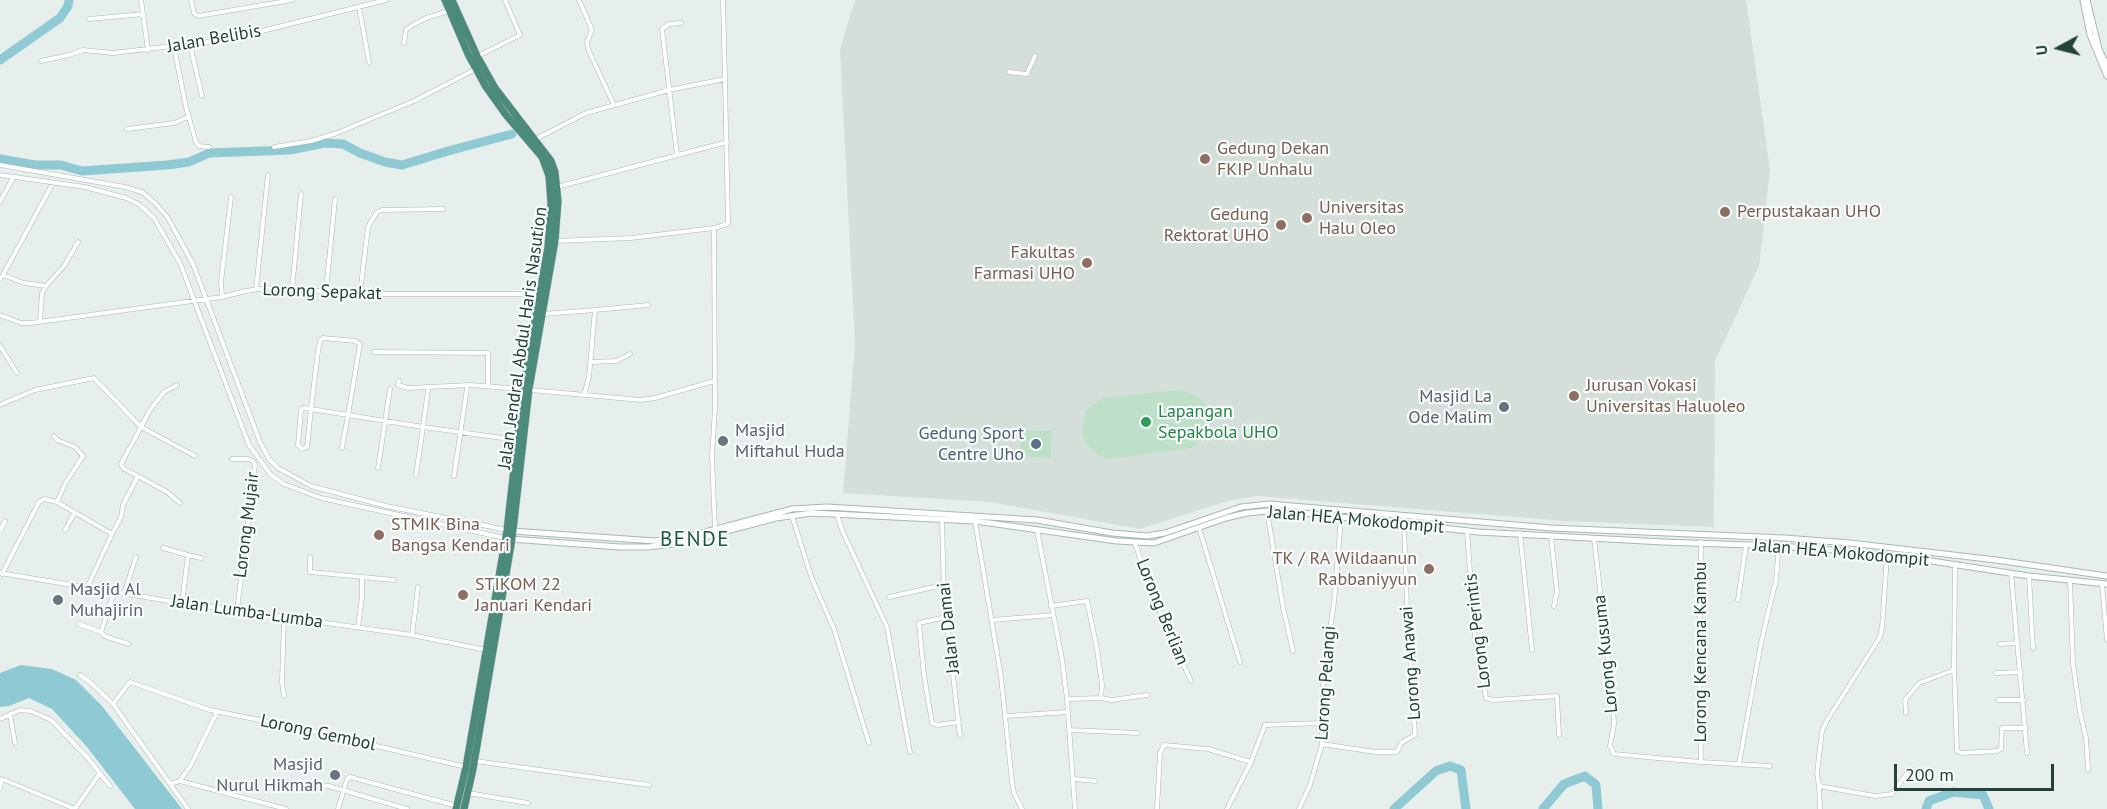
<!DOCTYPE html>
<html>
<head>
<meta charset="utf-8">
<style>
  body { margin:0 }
  #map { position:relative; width:2107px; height:809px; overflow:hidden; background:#e6efeb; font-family:"PT Sans",sans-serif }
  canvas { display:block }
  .north { position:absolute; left:2029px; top:18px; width:60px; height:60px; -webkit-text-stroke:4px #f7fbf9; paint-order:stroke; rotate:263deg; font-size:16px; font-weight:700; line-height:24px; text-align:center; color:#24423a }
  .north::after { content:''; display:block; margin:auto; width:21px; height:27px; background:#24423a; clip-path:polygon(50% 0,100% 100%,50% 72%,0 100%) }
  .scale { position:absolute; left:1894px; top:764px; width:160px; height:27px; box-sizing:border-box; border:3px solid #24423a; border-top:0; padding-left:8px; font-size:18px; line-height:21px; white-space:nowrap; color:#24423a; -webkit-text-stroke:4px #f7fbf9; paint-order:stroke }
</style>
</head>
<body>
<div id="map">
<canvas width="2107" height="809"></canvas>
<div class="north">U</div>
<div class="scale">200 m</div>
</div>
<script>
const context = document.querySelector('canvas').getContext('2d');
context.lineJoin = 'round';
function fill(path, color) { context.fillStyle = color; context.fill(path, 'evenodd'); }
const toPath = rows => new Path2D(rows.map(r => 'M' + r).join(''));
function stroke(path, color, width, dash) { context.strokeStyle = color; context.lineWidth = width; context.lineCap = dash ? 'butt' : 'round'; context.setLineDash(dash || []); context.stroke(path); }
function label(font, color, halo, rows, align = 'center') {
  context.font = font + ' "PT Sans",sans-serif'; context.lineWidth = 4.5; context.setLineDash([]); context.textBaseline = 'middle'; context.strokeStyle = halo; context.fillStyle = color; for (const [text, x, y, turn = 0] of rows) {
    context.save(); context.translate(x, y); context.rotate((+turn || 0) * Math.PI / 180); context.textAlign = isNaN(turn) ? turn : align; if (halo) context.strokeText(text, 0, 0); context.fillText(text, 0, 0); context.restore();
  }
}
const built = toPath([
  [855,0,1746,0,1770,170,1759,266,1715,361,1714,527,1565,521,1256,496,1227,501,1140,529,990,502,843,493,855,344,840,49]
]);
const green = toPath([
  [1179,390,1194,395,1204,401,1208,414,1205,435,1192,448,1109,459,1098,455,1089,447,1084,439,1082,431,1086,410,1103,398],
  [1021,430,1052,431,1051,458,1020,457]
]);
const water = toPath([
  [21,665,52,669,76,680,102,706,182,809,135,809,87,747,52,709,29,698,9,706,0,707,0,673]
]);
const river = toPath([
  [0,60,60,18,68,6,69,0],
  [0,159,35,165,61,165,82,171,167,165,189,162,209,153,290,150,325,143,343,144,360,153,385,162,402,165,448,151,512,134],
  [1394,809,1436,771,1450,766,1461,770,1466,809],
  [1543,809,1564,784,1585,776,1596,785,1598,809],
  [1926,809,1929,801,1953,792,1983,795,1989,809]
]);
const minor = toPath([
  [141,0,148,50],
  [191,0,194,13,198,16,292,0],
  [579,0,592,30,587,42,588,49,614,105],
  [359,7,369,62],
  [89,19,144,14],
  [404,43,406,30,411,26,426,18,448,11],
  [190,45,202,96],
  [174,47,186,107,196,142,199,146,209,147],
  [478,56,520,35,505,0],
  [41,61,69,55,83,50,113,53,215,41,258,32,386,0],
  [1009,72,1027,74,1035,56],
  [127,129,174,123,188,117],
  [534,140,586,113,669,90,725,79,723,0],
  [274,147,311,141,337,133,414,101,476,69],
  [677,155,662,29,669,24,681,23],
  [0,165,125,187,142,192,155,203,168,218,193,264,260,442,269,459,278,468,311,486,386,506,507,530],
  [0,175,85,187,126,198,140,205,154,218,180,263,249,445,271,475,284,484,321,498,505,538],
  [557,187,727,142],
  [0,202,13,178],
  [714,228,715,409,712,456,715,529],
  [555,241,631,238,714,228,728,224,725,79],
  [3,275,53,183],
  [0,279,3,275,24,283,46,286],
  [256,289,268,175],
  [292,290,301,194],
  [326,292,335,199],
  [360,293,368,227,377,212,382,210,443,209],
  [222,297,221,282,231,197],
  [595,310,648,305],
  [543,314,595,310,589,377,584,395],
  [0,315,21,323,31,323,222,297,246,291,265,288,374,294,539,294],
  [40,322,42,293,46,286,64,266,78,242],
  [323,338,355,341,360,344,348,415,311,409,318,351,320,341,323,338],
  [0,346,17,373],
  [374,352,488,353,488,385],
  [591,362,616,361,630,354],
  [399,381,398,385,408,388,470,385,522,389],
  [177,385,164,392,150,410,141,427,195,456],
  [428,390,423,427,517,440],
  [530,390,641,400,655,398,714,381],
  [0,405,35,390,94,378,141,427,121,464,124,469,138,476,123,505,121,517,112,534],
  [303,408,311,409,307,447,302,449,298,445,301,410,303,408],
  [54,436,57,440,75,447,83,456,66,482,57,502,112,534,87,588],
  [342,448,348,415,423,427,416,475],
  [232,459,248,459,253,461,255,465,237,610],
  [378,468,390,389],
  [138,476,167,492,180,503],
  [454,476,467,388],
  [1267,511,1283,607,1293,651],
  [837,514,842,530,887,627,910,752],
  [792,516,812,579,834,629,869,743],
  [942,520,944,597,960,736],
  [975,521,1001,677,1012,782,1014,793,1022,809],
  [1199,528,1240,662],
  [65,530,75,512],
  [1037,530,1062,659,1067,699,1075,809],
  [0,531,5,521],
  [1467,531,1475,638,1486,698,1493,700,1557,696,1559,735],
  [1520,533,1532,650],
  [1551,536,1557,592,1554,606],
  [1594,538,1613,703,1614,724,1610,746,1614,754,1701,762,1770,766],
  [1701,542,1699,666,1701,762],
  [1135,543,1154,599,1191,681],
  [163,548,188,555,182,603],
  [188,555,201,558],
  [1887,556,1882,628,1880,637,1826,722,1822,731,1817,773,1819,786,1875,796,1892,794,1908,772],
  [310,557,310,572,394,580],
  [1955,564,1954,665,1957,751,1962,753,1997,751,2001,749,2002,728,2026,728],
  [0,573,169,601,412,635,486,650],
  [2011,573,2027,753],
  [2,574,39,502,44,499,57,502],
  [2029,576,2033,648],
  [2070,581,2073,664,2080,713,2086,738,2088,770],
  [2102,584,2107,640],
  [124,594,136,557],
  [889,597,943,585],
  [1738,600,1746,545],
  [1051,606,1087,601,1097,649,1102,685,1101,698,1067,699],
  [946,617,919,623,924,675,932,723,938,725,959,722],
  [992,620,1053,615],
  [79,624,101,632,114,592],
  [358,627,362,597,362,577],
  [101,632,104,636,129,644],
  [412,635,418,587],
  [2000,644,2018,643],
  [1996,673,2021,672],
  [80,675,90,682,113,704,188,809],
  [284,696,282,682,284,617],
  [1101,698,1112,700,1147,695],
  [1998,700,2024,700],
  [113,704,130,682,210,710,304,729,466,767],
  [1906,713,1905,700,1919,683,1954,670],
  [10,714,15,743],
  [1006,716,1068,712],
  [0,719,20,710,31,711,51,720,87,757,110,786],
  [1069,730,1138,733],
  [1322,744,1375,752,1397,752,1401,743,1415,735,1407,607,1404,525],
  [475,761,649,785],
  [1739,764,1761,643,1776,580,1779,544],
  [1074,779,1095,781],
  [282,780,309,789,316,785,329,786,407,809],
  [180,781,191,765,217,712],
  [170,784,180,781,286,809],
  [1819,786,1820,809],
  [0,789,2,779,75,809],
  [468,793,528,803],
  [75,809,100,773],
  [338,809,347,779,350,777,457,806],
  [1157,809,1160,753,1164,745,1208,749,1251,762],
  [1227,809,1251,762,1265,725,1323,723],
  [1299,809,1310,785,1322,744,1323,680,1334,602,1341,518]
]);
const tertiary = toPath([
  [2083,0,2090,35,2107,76],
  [2087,0,2099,49,2107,66],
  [512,531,655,541,694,535,792,509,827,507,1037,520,1112,533,1147,536,1165,533,1241,507,1269,504,1551,528,1784,538,1850,543,1996,560,2107,576],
  [510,539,620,547,648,547,681,543,776,518,812,513,975,521,1117,541,1154,543,1226,518,1247,513,1267,511,1304,513,1478,532,1663,542,1779,546,1846,551,1912,558,2029,576,2107,584]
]);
const trunk = toPath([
  [445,0,468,54,486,87,506,115,542,157,549,176,551,203,548,247,523,389,507,530,466,767,456,809],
  [452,0,477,56,495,88,551,161,555,172,558,201,555,241,529,389,512,539,473,769,464,809]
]);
const markers = [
  [1205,159,6,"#8d6e63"],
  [1725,212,6,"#8d6e63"],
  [1307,218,6,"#8d6e63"],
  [1281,225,6,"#8d6e63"],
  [1087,263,6,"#8d6e63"],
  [1574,396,6,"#8d6e63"],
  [1504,407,6,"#6b7280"],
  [1146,422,6,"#2e9e5b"],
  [723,441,6,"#6b7280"],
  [1036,444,6,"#5c6f8a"],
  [379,535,6,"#8d6e63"],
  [1429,569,6,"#8d6e63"],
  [463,595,6,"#8d6e63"],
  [58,600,6,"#6b7280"],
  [335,775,6,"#6b7280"]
];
const streetNames = [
  ["Jalan Belibis",214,39,-10],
  ["Lorong Sepakat",322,292,2],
  ["Jalan Jendral Abdul Haris Nasution",523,338,-82],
  ["Jalan HEA Mokodompit",1356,520,5],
  ["Lorong Mujair",247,525,-83],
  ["Jalan HEA Mokodompit",1841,553,5],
  ["Jalan Lumba-Lumba",247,612,8],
  ["Lorong Berlian",1162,612,68],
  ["Jalan Damai",949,628,-96],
  ["Lorong Perintis",1478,631,-97],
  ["Lorong Kencana Kambu",1701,652,-90],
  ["Lorong Kusuma",1606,654,-96],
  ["Lorong Anawai",1411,663,-94],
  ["Lorong Pelangi",1326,683,-86],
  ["Lorong Gembol",318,733,12]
];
const educationNames = [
  ["Gedung Dekan",1217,149],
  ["FKIP Unhalu",1217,170],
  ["Universitas",1319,208],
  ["Halu Oleo",1319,229],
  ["Perpustakaan UHO",1737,212],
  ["Gedung",1269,215,"right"],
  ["Rektorat UHO",1269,236,"right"],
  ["Fakultas",1075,253,"right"],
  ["Farmasi UHO",1075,274,"right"],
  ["Jurusan Vokasi",1586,386],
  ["Universitas Haluoleo",1586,407],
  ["STMIK Bina",391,525],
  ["Bangsa Kendari",391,546],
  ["TK / RA Wildaanun",1417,559,"right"],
  ["Rabbaniyyun",1417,580,"right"],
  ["STIKOM 22",475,585],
  ["Januari Kendari",475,606]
];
const worshipNames = [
  ["Masjid La",1492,397],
  ["Ode Malim",1492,418],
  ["Masjid",735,431,"left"],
  ["Miftahul Huda",735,452,"left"],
  ["Masjid Al",70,590,"left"],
  ["Muhajirin",70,611,"left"],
  ["Masjid",323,765],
  ["Nurul Hikmah",323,786]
];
const leisureNames = [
  ["Lapangan",1158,412],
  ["Sepakbola UHO",1158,433]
];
const serviceNames = [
  ["Gedung Sport",1024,434],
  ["Centre Uho",1024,455]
];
const quarterNames = [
  ["BENDE",695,540]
];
fill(built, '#d4dfda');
fill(green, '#bfe0c8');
fill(water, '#8ec9d4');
stroke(river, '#8ec9d4', 9);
stroke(minor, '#a8b8b2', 5);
stroke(tertiary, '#a8b8b2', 7);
stroke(trunk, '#c2cac8', 8);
stroke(minor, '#fff', 4);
stroke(tertiary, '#fff', 5);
stroke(trunk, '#4c8a7c', 7);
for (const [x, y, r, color] of markers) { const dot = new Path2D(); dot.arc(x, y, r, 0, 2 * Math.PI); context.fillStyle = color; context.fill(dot); stroke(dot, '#f7fbf9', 2); }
label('18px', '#24423a', '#f7fbf9', streetNames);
label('18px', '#785e54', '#f7fbf9', educationNames, 'left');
label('18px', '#5b616d', '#f7fbf9', worshipNames, 'right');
label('18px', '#27864d', '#f7fbf9', leisureNames, 'left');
label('18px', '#4e5e75', '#f7fbf9', serviceNames, 'right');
context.letterSpacing = '1.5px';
label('21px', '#1f5548', '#f7fbf9', quarterNames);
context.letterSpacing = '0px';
</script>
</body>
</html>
